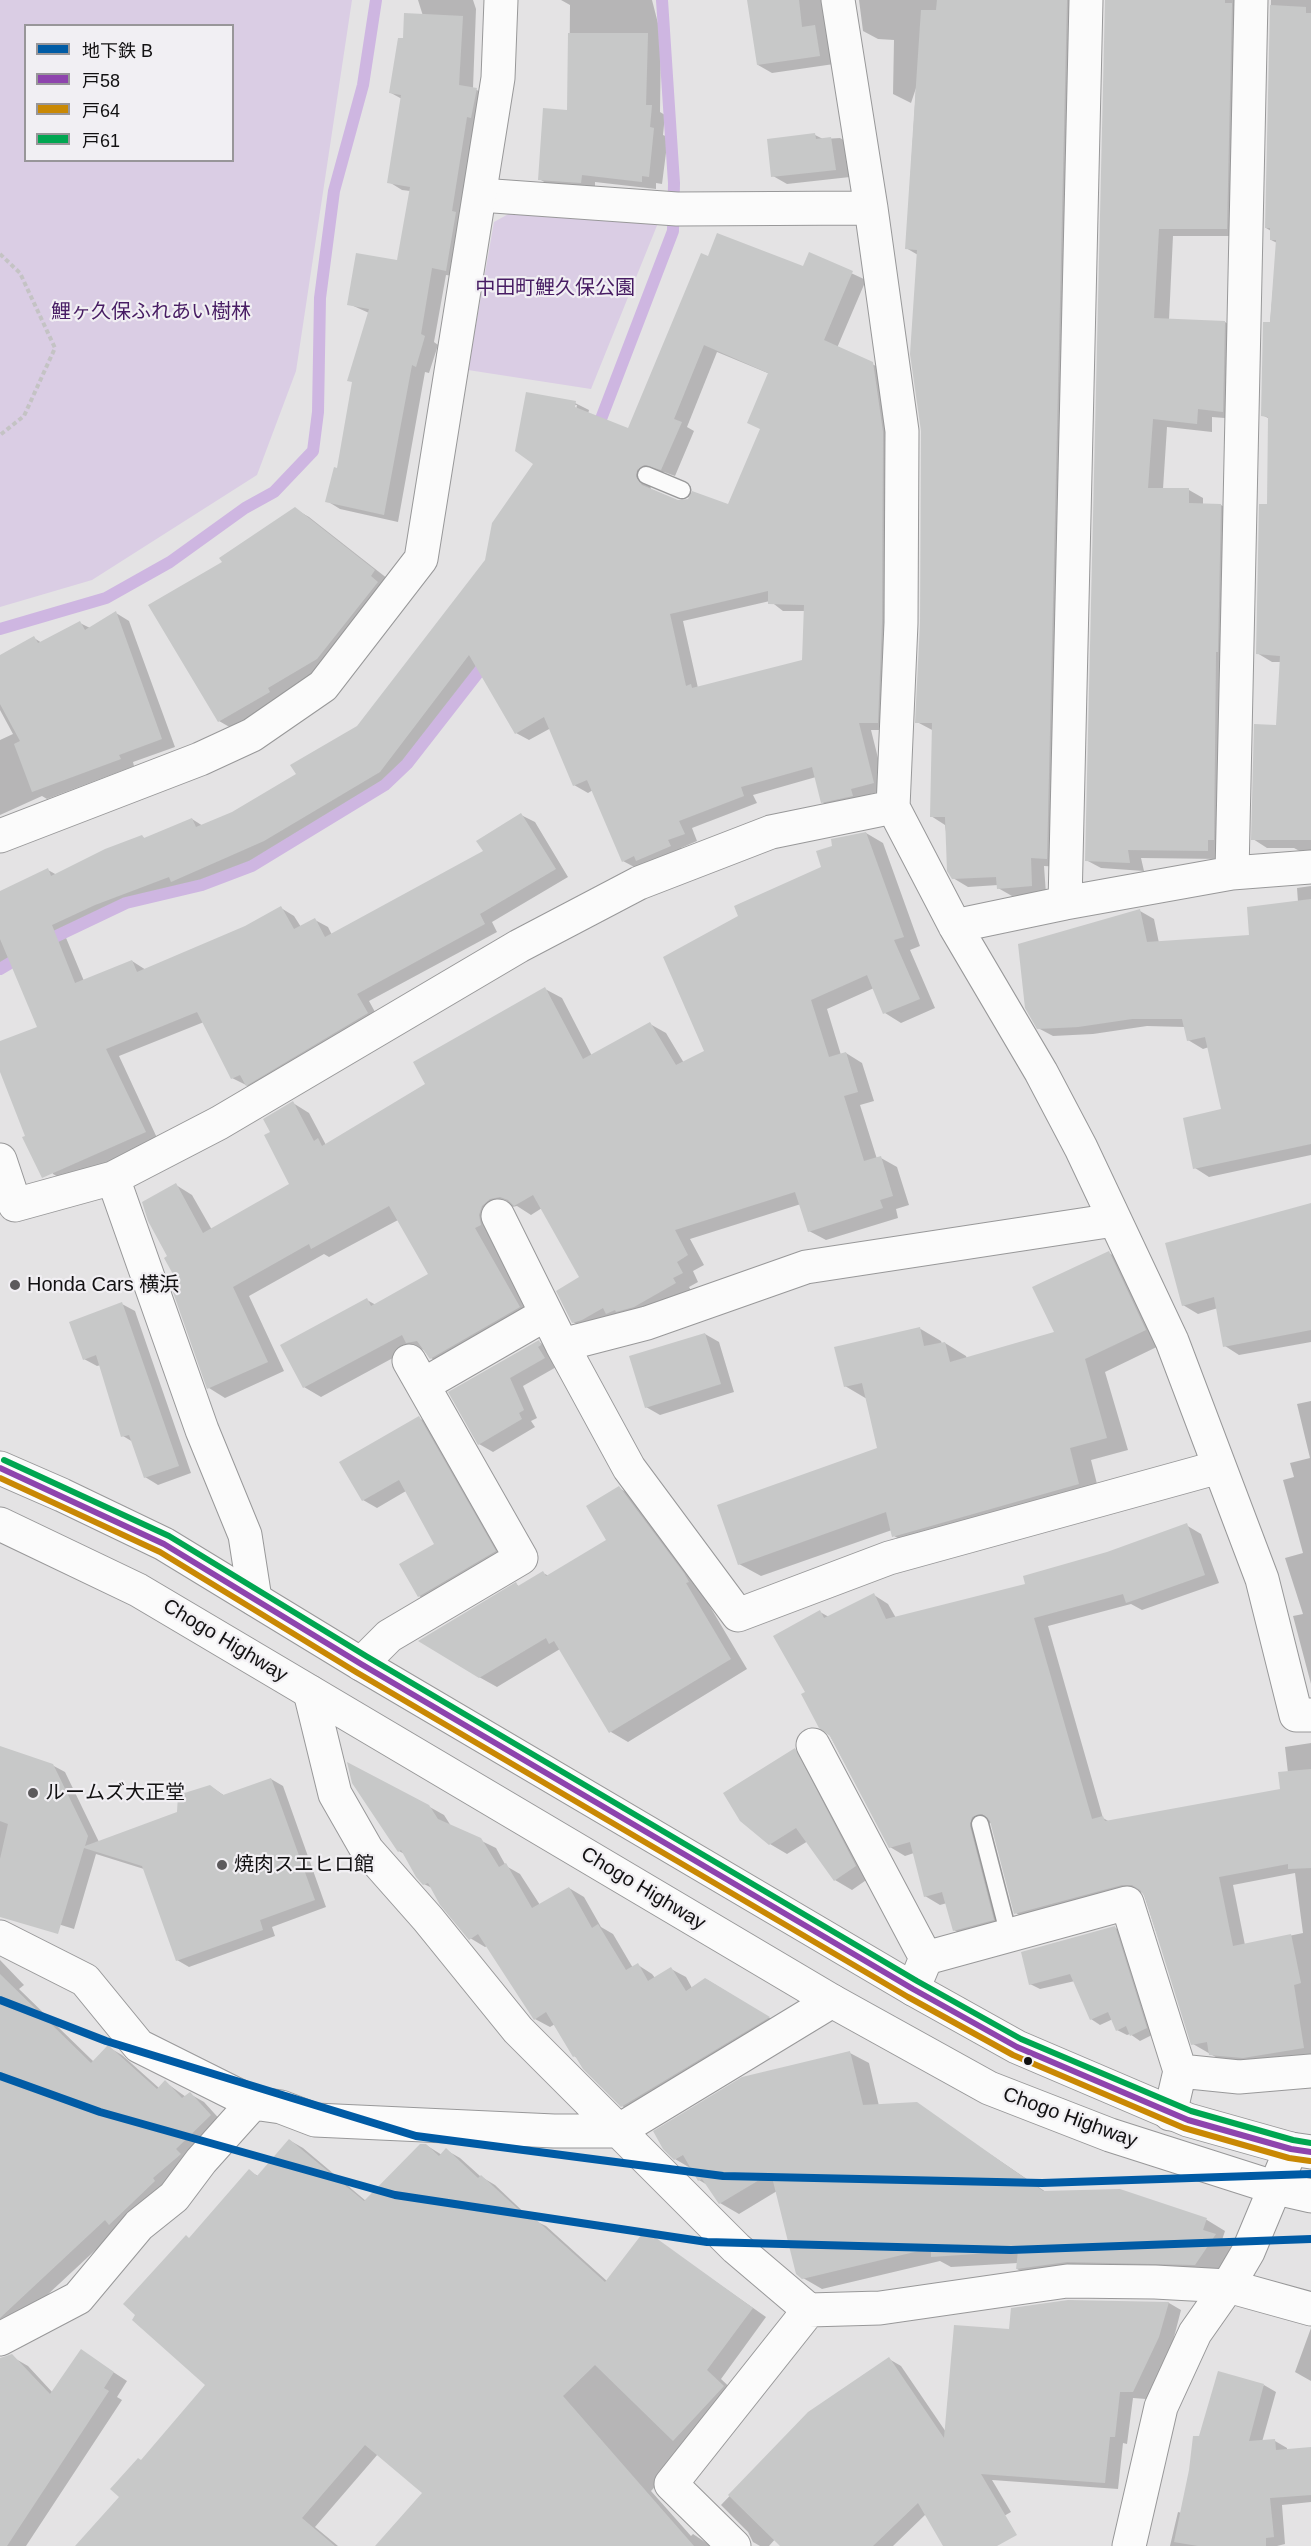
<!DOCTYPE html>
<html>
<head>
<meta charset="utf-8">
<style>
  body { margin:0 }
  #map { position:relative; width:1311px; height:2546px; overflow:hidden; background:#e4e3e4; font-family:Arial,"Noto Sans JP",sans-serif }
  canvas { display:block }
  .legend { position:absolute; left:24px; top:24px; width:210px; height:138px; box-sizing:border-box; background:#f1eff3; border:2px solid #989699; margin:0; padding:8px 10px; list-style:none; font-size:18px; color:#121112 }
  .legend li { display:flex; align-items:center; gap:12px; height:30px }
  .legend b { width:30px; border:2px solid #989699 }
</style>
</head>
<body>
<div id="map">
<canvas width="1311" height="2546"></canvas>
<ul class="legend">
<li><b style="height:8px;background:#005ba5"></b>地下鉄 B</li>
<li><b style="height:8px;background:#8e44ad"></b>戸58</li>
<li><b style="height:8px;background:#c98804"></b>戸64</li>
<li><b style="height:8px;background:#00a651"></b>戸61</li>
</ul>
</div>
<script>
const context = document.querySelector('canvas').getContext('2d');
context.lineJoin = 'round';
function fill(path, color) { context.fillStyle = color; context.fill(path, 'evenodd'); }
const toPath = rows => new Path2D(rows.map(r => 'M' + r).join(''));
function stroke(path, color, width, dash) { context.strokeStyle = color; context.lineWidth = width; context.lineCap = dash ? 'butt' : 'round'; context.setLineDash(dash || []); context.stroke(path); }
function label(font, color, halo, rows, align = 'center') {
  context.font = font + ' Arial,"Noto Sans JP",sans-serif'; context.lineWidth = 4.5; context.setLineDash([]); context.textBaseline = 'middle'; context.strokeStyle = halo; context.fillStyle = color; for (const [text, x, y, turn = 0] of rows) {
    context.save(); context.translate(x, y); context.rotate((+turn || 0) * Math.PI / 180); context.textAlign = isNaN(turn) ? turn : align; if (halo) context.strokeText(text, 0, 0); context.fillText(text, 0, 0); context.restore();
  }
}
const green = toPath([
  [0,0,352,0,296,371,257,475,92,580,0,607],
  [26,26,232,26,232,160,26,160],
  [512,212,658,223,591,389,468,370,494,222]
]);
const shadow = toPath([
  [418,0,473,0,476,9,473,88,490,97,459,277,446,275,434,342,438,345,429,373,425,372,398,522,340,509,327,501,338,470,369,313,349,304,399,262,410,191,402,190,389,182,402,99,391,93,404,40,423,16],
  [561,0,652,0,661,35,660,112,665,115,663,135,668,137,662,184,656,183,656,189,595,182,595,190,553,187,539,179,569,112,570,5],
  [748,0,836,0,834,64,772,73,758,65],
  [859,0,1084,0,1061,867,1044,866,1046,894,1012,896,998,888,998,885,968,887,953,878,945,825,931,816,934,731,917,722,921,623,922,431,918,255,906,248,916,88,911,103,893,94,894,40,878,39,863,31],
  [1106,0,1249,0,1241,236,1173,236,1169,320,1225,322,1239,331,1237,419,1212,417,1212,432,1167,427,1163,489,1189,490,1203,498,1203,505,1221,505,1235,513,1222,859,1141,858,1144,871,1101,868,1086,860],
  [1271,0,1311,0,1311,857,1294,848,1267,848,1253,839,1278,727,1281,662,1272,662,1257,653,1268,506,1270,419,1262,415,1277,243,1271,240,1271,231,1266,228],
  [815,135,823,139,840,138,854,146,859,176,787,184,773,176],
  [718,235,804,268,810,254,866,280,837,348,887,371,896,441,895,631,891,730,871,730,886,790,863,796,866,803,836,809,822,802,816,777,753,795,757,803,692,828,697,841,681,848,684,853,651,868,645,865,636,868,623,861,593,790,588,793,574,785,551,728,529,740,516,733,478,667,393,779,278,849,186,889,179,885,109,912,64,933,84,981,132,961,146,970,246,928,281,908,294,916,301,927,315,920,328,927,332,935,485,852,478,841,521,815,535,822,568,877,492,922,497,932,369,1001,380,1021,260,1092,232,1078,204,1022,119,1056,158,1140,67,1182,53,1174,2,1042,39,1028,12,963,0,970,0,892,48,870,57,875,105,851,142,837,147,839,192,819,203,826,233,813,298,775,292,766,358,727,487,560,494,523,535,464,517,451,527,394,575,403,589,410,588,414,628,430,702,255,709,258],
  [717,352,770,374,749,422,761,429,728,506,693,493,689,500,678,501,651,489,649,479,654,473,664,472,675,476,694,431,687,427],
  [574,405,577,405,575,415,572,414],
  [770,601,783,611,805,611,804,661,698,688,683,621],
  [295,509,309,517,388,579,331,666,233,729,219,721,224,562],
  [116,613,129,621,175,747,133,762,134,766,47,799,42,796,0,815,0,740,13,734,0,710,0,656,34,638,42,643,80,623,90,628],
  [866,833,883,843,920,946,910,950,935,1008,901,1023,885,1013,874,988,827,1009,841,1055,846,1053,862,1063,874,1101,860,1105,877,1159,881,1158,897,1167,909,1205,896,1209,898,1218,826,1240,809,1231,801,1204,690,1239,704,1265,693,1271,698,1282,689,1287,692,1292,590,1332,573,1322,581,1278,542,1208,531,1215,517,1206,507,1208,497,1234,490,1238,536,1317,447,1368,431,1358,426,1351,415,1346,321,1397,304,1387,367,1300,376,1305,430,1275,398,1220,329,1257,324,1254,249,1296,284,1371,225,1398,209,1388,169,1256,176,1185,192,1195,212,1230,291,1184,272,1133,293,1103,309,1113,326,1145,427,1084,545,989,562,998,592,1056,650,1024,666,1033,684,1063,706,1052,740,916,823,867],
  [1311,886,1311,1155,1209,1177,1195,1168,1223,1110,1209,1047,1203,1049,1188,1040,1185,1027,1147,1026,1093,1034,1053,1036,1038,1028,1140,911,1154,919,1159,943,1251,937,1298,902,1297,888],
  [1311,1205,1311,1342,1239,1355,1225,1346,1218,1308,1198,1314,1183,1305],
  [1109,1253,1130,1265,1167,1342,1105,1372,1128,1450,1091,1460,1100,1496,915,1548,894,1536,892,1530,761,1576,739,1564,879,1449,867,1399,845,1386,919,1328,941,1341,942,1344,945,1343,966,1356,967,1359,1056,1332],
  [122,1304,135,1311,191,1473,158,1485,145,1477,133,1442,123,1436,101,1365,97,1366,84,1359],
  [705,1334,719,1342,734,1392,660,1415,646,1407],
  [539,1342,552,1350,558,1366,523,1386,537,1418,531,1421,535,1427,493,1452,479,1444,450,1393],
  [1311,1401,1311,1684,1293,1616,1303,1614,1285,1558,1303,1553,1283,1480,1294,1477,1290,1463,1310,1458,1297,1404],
  [419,1418,433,1426,508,1559,433,1604,419,1596,436,1545,406,1491,377,1508,363,1500],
  [619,1488,636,1498,702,1593,747,1669,628,1742,611,1732,560,1649,497,1687,479,1677,516,1584,520,1587,543,1573,549,1576,608,1541],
  [1186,1525,1201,1534,1219,1583,1142,1610,1131,1604,1048,1626,1103,1818,1110,1822,1281,1790,1288,1773,1285,1747,1311,1743,1311,2057,1226,2063,1193,2044,1143,1892,1030,1922,1016,1913,992,1822,987,1825,1008,1928,969,1939,954,1930,947,1903,940,1905,925,1896,914,1853,905,1856,890,1847,807,1693,820,1612,829,1617,874,1595,888,1604,896,1618,1027,1585],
  [1295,1873,1303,1933,1245,1945,1233,1885],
  [0,1748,52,1765,65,1772,99,1842,178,1813,210,1786,225,1796,271,1779,283,1786,326,1907,272,1927,275,1936,189,1967,177,1960,144,1869,96,1854,74,1929,0,1906],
  [795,1750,812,1760,872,1876,852,1890,835,1880,808,1841,787,1854,770,1844],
  [428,1806,444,1815,451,1826,496,1848,506,1866,520,1874,540,1905,569,1888,584,1897,601,1927,613,1934,633,1968,638,1965,652,1974,655,1978,671,1969,686,1977,692,1988,706,1979,783,2026,637,2114,622,2106,580,2060,574,2056,555,2024,550,2027,535,2019,487,1946,485,1947,470,1938,434,1889,424,1884,406,1855,399,1851],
  [1114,1927,1124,1933,1156,2033,1140,2041,1130,2034,1127,2035,1117,2030,1113,2019,1100,2025,1091,2019,1075,1981,1040,1989,1030,1984],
  [0,1960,24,1985,19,1989,94,2062,108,2047,122,2055,159,2088,165,2082,186,2097,190,2094,204,2102,224,2124,194,2162,118,2229,30,2311,0,2328],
  [850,2053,869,2063,879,2106,916,2104,1046,2192,1120,2191,1207,2220,1225,2231,1222,2240,1234,2246,1214,2275,1036,2279,1017,2269,1018,2263,951,2267,940,2261,822,2289,803,2278,777,2191,739,2214,720,2203,709,2186,699,2180,692,2169,675,2159],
  [289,2140,303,2148,366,2201,426,2145,442,2155,446,2150,460,2158,480,2176,495,2185,531,2219,546,2226,608,2282,645,2232,766,2317,721,2379,738,2395,651,2491,691,2536,693,2534,711,2546,377,2546,424,2492,378,2454,315,2527,338,2546,77,2546,121,2496,141,2462,207,2385,190,2239,249,2171,258,2176],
  [1068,2301,1169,2303,1181,2310,1172,2345,1146,2399,1133,2398,1127,2444,1123,2443,1118,2489,992,2480,1011,2512,952,2545,926,2514,893,2546,786,2546,777,2537,769,2546,760,2546,753,2542,748,2532,721,2505,809,2413,889,2359,901,2366,946,2432,1010,2330],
  [1311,2328,1311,2381,1295,2372],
  [81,2351,127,2381,117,2397,122,2400,26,2546,0,2546,0,2371,14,2358,28,2366,53,2393],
  [1264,2385,1276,2392,1262,2442,1275,2441,1287,2448,1287,2450,1311,2448,1311,2502,1282,2505,1285,2544,1277,2546,1170,2546,1178,2512,1182,2513,1200,2438]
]);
const stream = toPath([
  [596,432,673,231,674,183,662,0],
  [0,629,106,598,170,562,245,508,274,492,313,451,318,412,320,298,334,191,363,85,376,0],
  [42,943,126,903,202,885,252,866,385,785,407,764,488,660],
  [0,969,22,956]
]);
const building = toPath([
  [747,0,799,0,802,27,815,25,820,56,757,65],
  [937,0,1067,0,1047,859,1031,858,1032,886,997,889,996,877,952,879,947,871,945,817,930,817,932,723,915,723,920,623,921,431,910,354,917,250,905,249,921,10,936,10],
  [1105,0,1225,0,1225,3,1232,3,1227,229,1159,229,1154,318,1225,321,1223,412,1198,409,1197,424,1153,419,1148,488,1189,488,1189,503,1221,504,1218,652,1216,652,1214,840,1208,840,1208,851,1128,850,1130,863,1085,861],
  [1270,5,1306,7,1306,13,1311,13,1311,840,1251,840,1254,724,1276,725,1280,656,1256,654,1259,504,1267,504,1268,417,1261,416,1263,322,1270,322,1276,240,1270,240,1270,228,1265,228],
  [404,13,463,16,459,85,477,88,471,118,467,117,452,211,456,212,446,271,432,268,421,334,425,336,416,367,412,365,384,515,325,502,334,467,337,468,352,382,347,381,369,309,347,305,356,253,397,260,410,187,387,183,401,95,389,93,398,38,403,38],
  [568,33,648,33,646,105,652,105,650,127,654,128,649,177,642,176,642,182,582,175,581,183,538,180,543,108,567,110],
  [815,133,816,139,831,137,836,170,771,177,767,139],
  [717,233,803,266,809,252,853,271,824,340,873,362,883,432,882,623,878,723,859,723,874,783,851,789,853,796,821,803,812,767,741,787,744,796,679,821,685,834,668,840,671,846,636,861,634,856,622,862,587,780,573,786,544,717,515,734,469,655,380,772,264,841,171,882,169,877,95,905,52,925,75,983,132,960,137,972,245,926,281,906,294,929,315,918,325,937,483,851,476,841,521,813,556,869,480,914,485,924,357,994,368,1013,246,1086,240,1075,231,1079,197,1012,106,1049,146,1132,42,1178,22,1137,25,1136,0,1072,0,1041,37,1027,0,939,0,891,48,868,51,876,105,849,142,835,144,838,192,818,196,827,232,812,296,774,290,765,357,726,485,560,492,523,533,464,515,451,526,392,576,401,575,407,628,428,701,253,708,256],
  [704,345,768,373,747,423,760,429,728,504,692,491,688,499,678,500,642,485,636,477,637,470,644,465,661,470,682,422,674,419],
  [768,591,768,604,804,605,802,660,692,688,691,684,686,686,670,614],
  [295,507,375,570,371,576,378,582,317,659,268,688,270,692,218,722,148,605,222,562,219,558],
  [116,611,162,739,119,755,121,759,32,792,14,744,20,741,0,704,0,655,34,636,38,643,80,621,85,630],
  [866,832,904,937,894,940,920,999,883,1014,867,975,811,1000,829,1057,846,1052,858,1092,844,1096,864,1161,881,1156,893,1196,880,1200,883,1208,808,1232,795,1192,675,1230,688,1255,677,1262,683,1273,673,1278,676,1283,634,1307,616,1312,615,1310,606,1314,603,1308,582,1320,572,1323,556,1291,579,1277,533,1195,514,1206,508,1200,500,1197,490,1199,482,1206,479,1215,481,1225,475,1228,520,1307,430,1359,417,1341,406,1343,402,1335,303,1388,280,1345,367,1298,371,1306,428,1274,389,1206,311,1249,309,1244,233,1287,268,1362,207,1389,168,1278,174,1276,164,1258,167,1256,148,1221,142,1202,176,1183,203,1233,289,1184,264,1135,270,1132,263,1119,293,1101,314,1141,318,1138,322,1146,425,1084,413,1062,545,987,583,1059,650,1022,676,1065,704,1051,663,957,738,916,734,906,821,867,816,851,832,846,831,839],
  [1311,899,1311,1144,1193,1169,1183,1118,1221,1109,1205,1037,1187,1041,1182,1019,1132,1019,1078,1027,1037,1029,1025,1008,1018,944,1140,909,1147,942,1249,935,1247,907],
  [1311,1203,1311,1330,1223,1347,1214,1297,1182,1306,1165,1243],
  [1109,1251,1146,1330,1085,1359,1107,1438,1070,1448,1079,1484,892,1537,886,1512,738,1565,717,1505,877,1448,862,1383,844,1387,834,1347,920,1327,924,1346,945,1342,950,1362,1054,1332,1032,1287],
  [122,1302,179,1466,144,1478,129,1435,121,1437,96,1355,83,1360,69,1322],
  [705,1333,721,1384,645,1408,629,1356],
  [539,1340,541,1345,538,1347,545,1358,510,1378,524,1410,519,1413,522,1419,478,1445,448,1392],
  [419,1416,496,1551,418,1597,399,1564,434,1544,399,1480,362,1501,339,1462],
  [619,1486,684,1573,689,1582,686,1583,731,1659,609,1733,554,1641,549,1644,546,1638,479,1678,418,1641,516,1582,518,1586,543,1571,546,1576,606,1540,586,1506],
  [1187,1523,1205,1575,1126,1603,1123,1594,1034,1618,1092,1819,1103,1816,1105,1821,1280,1789,1278,1772,1311,1769,1311,1868,1288,1869,1288,1864,1219,1877,1233,1946,1291,1934,1301,1983,1294,1985,1304,2048,1243,2058,1209,2055,1207,2042,1191,2045,1145,1897,1140,1890,1132,1885,1122,1885,1014,1914,990,1821,982,1814,972,1817,970,1826,994,1920,953,1931,942,1892,924,1897,910,1842,889,1848,830,1736,819,1728,801,1694,805,1692,773,1636,820,1610,824,1618,874,1593,886,1619,1025,1584,1023,1576,1107,1552],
  [0,1746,53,1764,88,1836,85,1846,177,1812,178,1795,210,1785,223,1795,271,1778,315,1900,260,1920,263,1930,176,1961,142,1866,84,1848,58,1934,0,1917,0,1859,8,1824,0,1821],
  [795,1748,856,1866,834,1881,796,1828,769,1845,740,1821,723,1793],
  [347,1762,429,1805,438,1819,481,1838,499,1867,506,1863,532,1908,569,1887,592,1928,598,1924,626,1970,638,1963,648,1981,671,1967,686,1991,705,1978,770,2017,621,2107,583,2069,575,2056,573,2057,546,2012,534,2020,532,2017,478,1934,469,1940,440,1905,428,1883,423,1885,416,1877,401,1850,398,1852,352,1783],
  [1115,1926,1147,2028,1130,2036,1126,2026,1116,2031,1108,2012,1090,2020,1070,1974,1029,1985,1021,1952],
  [0,1974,91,2063,108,2045,157,2089,165,2080,182,2098,190,2092,211,2115,176,2149,181,2154,153,2178,155,2181,109,2225,105,2220,0,2318],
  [850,2051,863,2105,917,2102,1043,2191,1120,2189,1207,2218,1203,2230,1216,2234,1195,2265,1067,2262,1016,2269,1018,2251,931,2257,931,2248,802,2279,796,2274,771,2173,719,2204,702,2179,698,2181,683,2155,674,2160,663,2149,653,2131,742,2077],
  [289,2139,364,2201,420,2144,426,2144,439,2156,446,2148,478,2178,481,2175,529,2219,532,2216,605,2282,645,2230,753,2308,707,2370,724,2386,673,2441,595,2365,563,2396,694,2546,375,2546,422,2493,365,2445,302,2518,335,2546,75,2546,119,2497,110,2489,138,2458,141,2460,205,2385,132,2320,135,2315,123,2304,186,2235,189,2238,249,2169,257,2176],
  [1068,2300,1169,2302,1159,2337,1133,2392,1120,2392,1115,2437,1110,2437,1105,2483,981,2474,1017,2535,997,2546,943,2546,918,2503,873,2546,780,2546,728,2495,808,2412,889,2357,944,2438,954,2325,1009,2329,1011,2308],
  [81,2349,114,2372,104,2388,109,2391,7,2546,0,2546,0,2358,12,2354,50,2394],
  [1218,2371,1264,2384,1249,2441,1275,2439,1276,2450,1311,2447,1311,2495,1270,2498,1274,2537,1266,2538,1266,2546,1198,2546,1174,2542,1189,2470,1193,2436,1199,2436]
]);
const path = toPath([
  [0,254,20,273,55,348,24,416,0,435]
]);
const service = toPath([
  [646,475,682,490],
  [980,1824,1009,1936]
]);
const minor = toPath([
  [838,0,871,208,902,431,901,623,893,807,955,926,1041,1072,1081,1148,1172,1341,1262,1579,1296,1715,1311,1715],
  [480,195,677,209,871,208],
  [1232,873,1251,0],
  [1065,903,1086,0],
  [955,926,1065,903,1232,873,1311,867],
  [0,1160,15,1205,113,1178,219,1123,519,946,639,883,771,832,893,807],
  [113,1178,202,1430,245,1535,255,1599],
  [498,1216,562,1345],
  [1114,1220,806,1267,647,1323,562,1345,629,1468,738,1615,889,1558,1219,1467],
  [423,1385,546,1314],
  [361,1664,389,1636,521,1558,409,1361],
  [310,1692,335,1794,367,1850,428,1919,518,2030,736,2248,809,2310,880,2308,1067,2281,1155,2282,1228,2286,1311,2309],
  [813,1745,926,1958],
  [0,1937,85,1980,139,2046,253,2103,281,2107,315,2120,554,2131,618,2131,832,2001],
  [913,1989,926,1958,1127,1903,1180,2071,1170,2114],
  [1180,2071,1239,2077,1311,2071],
  [0,2339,78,2298,139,2225,174,2197,201,2161,253,2103],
  [734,2546,671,2484,809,2310]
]);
const tertiary = toPath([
  [0,836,200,759,252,735,323,686,421,559,498,78,501,0],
  [1129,2546,1161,2407,1195,2333,1228,2286,1248,2252,1291,2149]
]);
const primary = toPath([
  [0,1468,62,1495,164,1544,361,1664,913,1989,1017,2047,1188,2120,1291,2149,1311,2152],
  [0,1524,138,1590,832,2001,989,2088,1110,2135,1276,2188,1311,2196]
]);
const bus1 = toPath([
  [0,1468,164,1544,361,1664,913,1989,1017,2047,1188,2120,1291,2149,1311,2152]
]);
const bus2 = toPath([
  [0,1478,160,1552,356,1672,908,1997,1013,2055,1184,2128,1289,2158,1310,2161]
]);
const bus3 = toPath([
  [4,1460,169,1536,366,1656,917,1981,1021,2039,1191,2111,1293,2140,1311,2143]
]);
const metro1 = toPath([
  [0,2000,106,2041,416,2136,723,2176,1042,2183,1311,2174],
  [0,2076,100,2112,395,2195,707,2242,1011,2250,1311,2239]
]);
const markers = [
  [15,1285,6,"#5c5a5c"],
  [33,1793,6,"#5c5a5c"],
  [222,1865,6,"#5c5a5c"],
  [1028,2061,5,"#121112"]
];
const parkNames = [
  ["中田町鯉久保公園",555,288],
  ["鯉ヶ久保ふれあい樹林",151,312]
];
const poiNames = [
  ["Honda Cars 横浜",27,1285],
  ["ルームズ大正堂",45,1793],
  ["焼肉スエヒロ館",234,1865]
];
const streetNames = [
  ["Chogo Highway",225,1641,31],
  ["Chogo Highway",643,1889,31],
  ["Chogo Highway",1070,2118,20]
];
fill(green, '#dacde4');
fill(shadow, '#0003');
stroke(stream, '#ceb6e1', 12);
fill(building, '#c7c8c8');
stroke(service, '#989899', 19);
stroke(minor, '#989899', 35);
stroke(tertiary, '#989899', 35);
stroke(primary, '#989899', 35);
stroke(path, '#c4c3c4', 4, [4.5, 3]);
stroke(service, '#fbfbfb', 16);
stroke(minor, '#fbfbfb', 33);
stroke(tertiary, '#fbfbfb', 33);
stroke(primary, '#fbfbfb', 33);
stroke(bus1, '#8e44ad', 6);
stroke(bus2, '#c98804', 6);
stroke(bus3, '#00a651', 6);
stroke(metro1, '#005ba5', 8);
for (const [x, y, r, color] of markers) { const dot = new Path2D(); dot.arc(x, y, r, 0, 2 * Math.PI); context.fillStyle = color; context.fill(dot); stroke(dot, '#f1eff3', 2); }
label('20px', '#471c63', '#f1eff3', parkNames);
label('20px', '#121112', '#f1eff3', poiNames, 'left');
label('20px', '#121112', '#f1eff3', streetNames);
</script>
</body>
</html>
